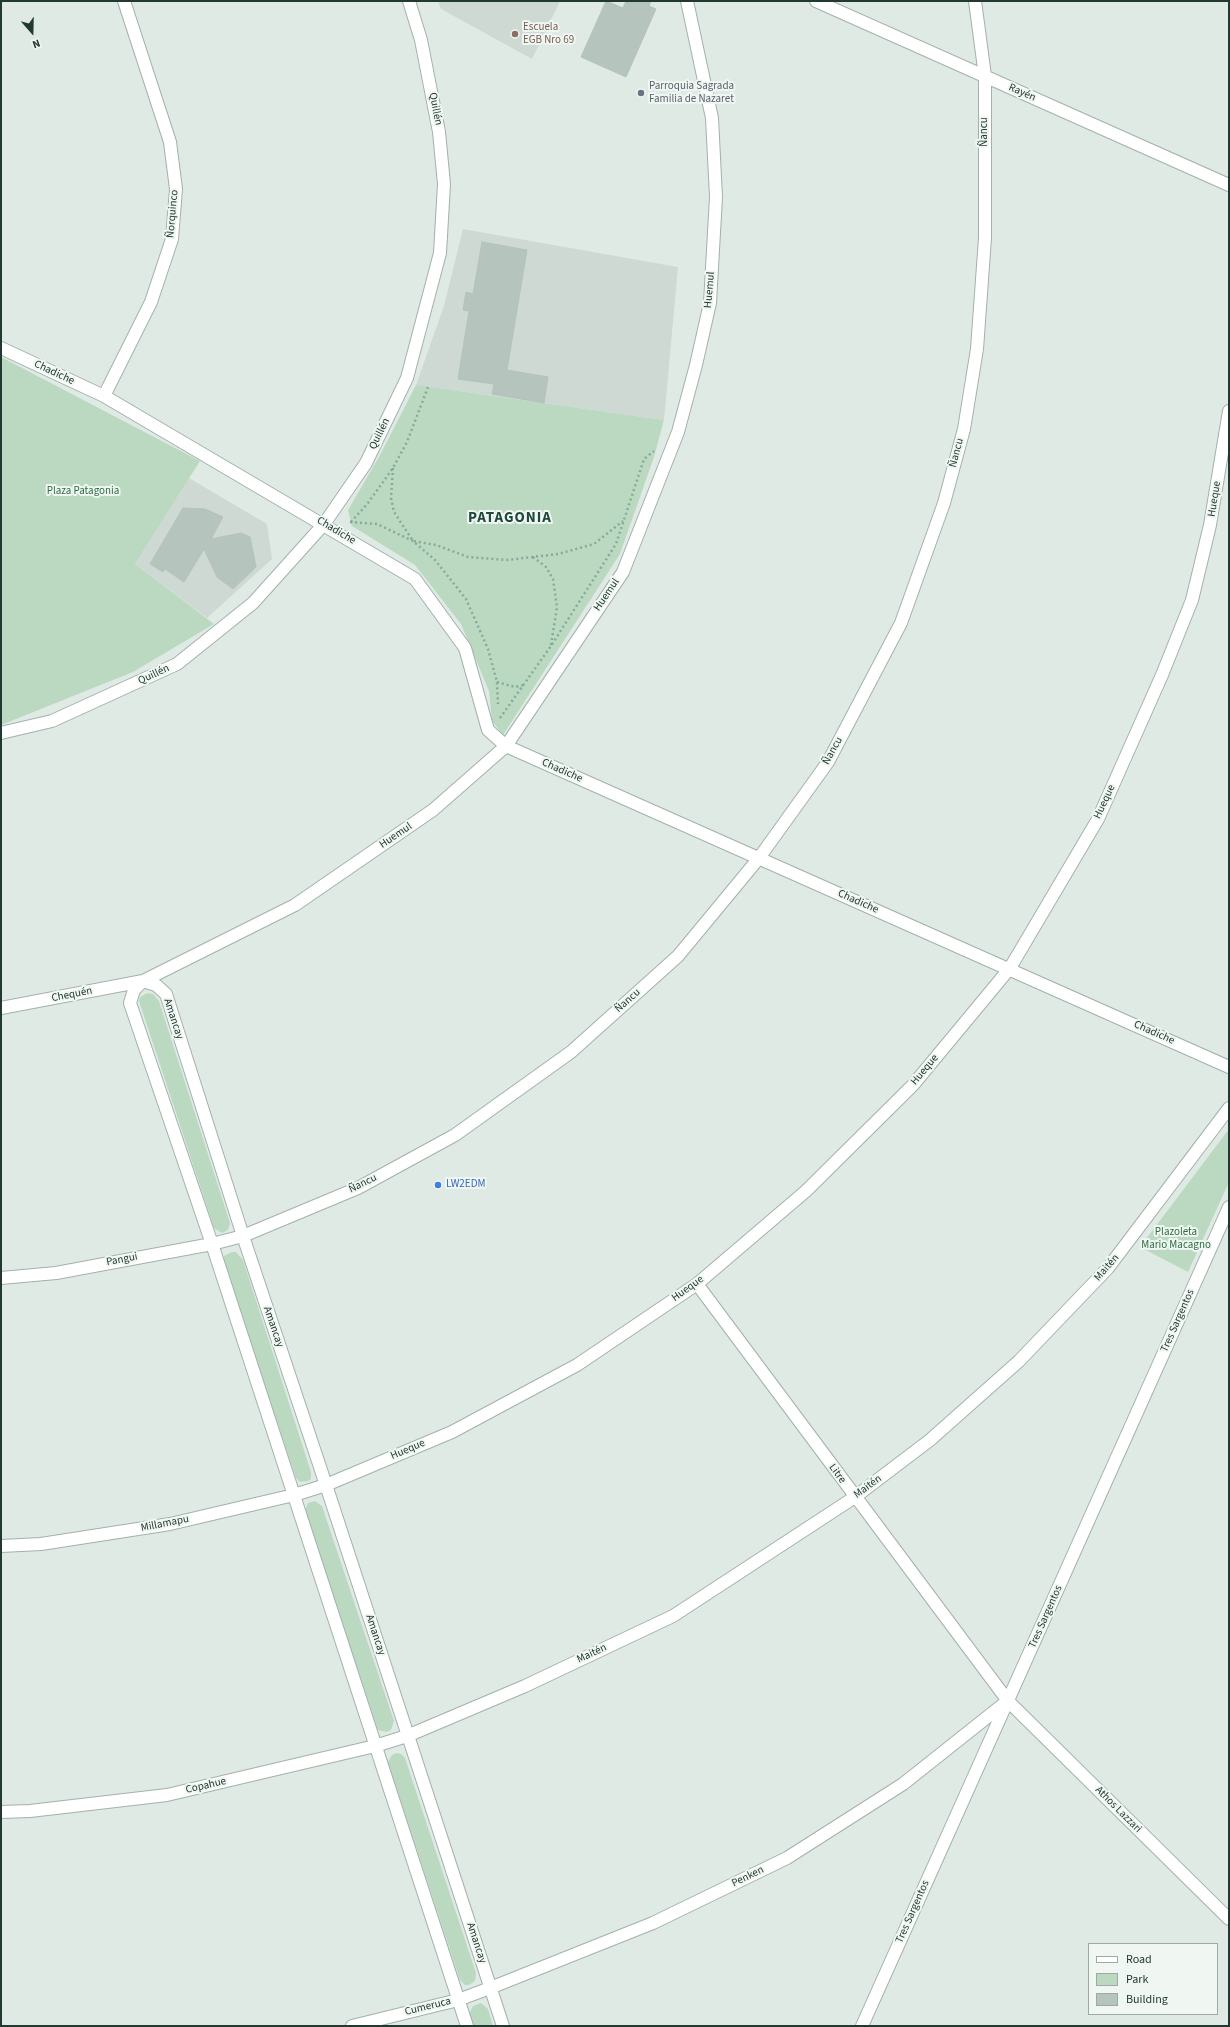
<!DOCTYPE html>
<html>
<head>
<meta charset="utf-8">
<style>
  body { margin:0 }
  #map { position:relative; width:1230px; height:2027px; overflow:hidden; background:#e0eae5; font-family:"Source Sans 3",sans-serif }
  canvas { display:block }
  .frame { position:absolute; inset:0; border:2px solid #223931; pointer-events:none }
  .legend { position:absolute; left:1088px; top:1943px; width:130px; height:72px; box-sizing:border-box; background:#f0f7f3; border:1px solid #9eaba5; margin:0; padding:5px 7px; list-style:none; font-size:12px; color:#223931 }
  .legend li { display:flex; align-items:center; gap:8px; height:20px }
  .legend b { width:20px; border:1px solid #9eaba5 }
  .north { position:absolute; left:12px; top:12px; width:40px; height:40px; -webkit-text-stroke:3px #f0f7f3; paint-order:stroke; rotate:160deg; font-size:11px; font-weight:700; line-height:16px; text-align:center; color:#223931 }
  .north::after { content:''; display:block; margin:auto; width:14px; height:18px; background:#223931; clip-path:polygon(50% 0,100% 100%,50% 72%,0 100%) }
</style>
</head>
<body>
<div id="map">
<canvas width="1230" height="2027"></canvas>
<div class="frame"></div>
<ul class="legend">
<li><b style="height:5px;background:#fff"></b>Road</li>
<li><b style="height:11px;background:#bbd9c1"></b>Park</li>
<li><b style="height:11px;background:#b6c4be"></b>Building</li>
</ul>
<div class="north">N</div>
</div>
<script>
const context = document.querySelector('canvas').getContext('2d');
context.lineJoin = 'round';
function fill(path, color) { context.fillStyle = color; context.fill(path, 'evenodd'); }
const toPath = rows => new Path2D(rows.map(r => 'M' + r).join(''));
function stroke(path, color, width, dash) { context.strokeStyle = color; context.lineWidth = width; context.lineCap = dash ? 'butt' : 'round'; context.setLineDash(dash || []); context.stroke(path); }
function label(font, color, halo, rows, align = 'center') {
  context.font = font + ' "Source Sans 3",sans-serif'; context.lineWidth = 4; context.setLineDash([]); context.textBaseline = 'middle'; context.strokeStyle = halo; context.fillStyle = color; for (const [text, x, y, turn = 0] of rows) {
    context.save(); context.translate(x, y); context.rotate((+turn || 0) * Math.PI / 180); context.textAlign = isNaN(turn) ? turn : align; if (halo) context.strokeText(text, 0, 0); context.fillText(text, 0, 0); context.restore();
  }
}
const built = toPath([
  [438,1,560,1,532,59,441,9],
  [463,229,678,267,664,420,416,385,444,306],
  [189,478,267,524,272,559,207,618,135,564]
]);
const green = toPath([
  [1,357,200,461,135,564,214,624,133,672,1,725],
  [416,385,664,420,654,457,620,554,503,735,492,721,489,691,461,624,415,565,352,526,348,510,380,455],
  [147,993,153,994,159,1001,230,1223,228,1230,222,1233,214,1228,139,1001,140,997],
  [1229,1129,1229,1182,1188,1272,1140,1247],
  [232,1252,236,1252,243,1260,311,1472,311,1479,308,1481,300,1482,296,1478,223,1261,224,1256],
  [315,1501,322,1506,394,1721,391,1730,387,1732,378,1730,305,1511,308,1503],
  [397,1753,401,1754,405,1758,476,1973,475,1981,469,1985,465,1985,460,1980,388,1762,392,1755],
  [481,2003,488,2009,493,2026,473,2026,469,2015,471,2010,473,2006]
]);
const building = toPath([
  [606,1,623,8,626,1,651,1,649,6,656,9,626,77,581,57,606,1],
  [482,242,527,250,507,370,548,377,544,403,492,394,494,384,458,379,469,311,463,310,466,292,473,294,482,242],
  [183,508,205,509,223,517,211,539,241,533,250,537,256,567,233,589,217,577,204,549,184,582,165,569,163,572,150,564,183,508]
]);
const path = toPath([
  [393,468,391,498,394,512,413,541,436,545,468,557,507,560,558,554,594,544,623,521],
  [350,522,377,524,413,541,435,560,466,599,488,649,497,682,498,704],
  [351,522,368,503,393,468,407,442,428,387],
  [533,557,546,567,553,579,557,607,551,645],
  [497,682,515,687,524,685],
  [500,718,551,646,616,544,644,459,654,451]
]);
const minor = toPath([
  [816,1,1229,185],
  [1,348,104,396,415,579,465,648,488,730,506,746,1229,1067],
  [104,396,151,302,172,239,176,189,170,142,124,1],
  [1,733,52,721,177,664,253,603,324,524,366,463,407,378,440,253,444,184,439,132,421,40,409,1],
  [143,981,156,985,166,994,243,1236,326,1485,503,2026],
  [143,981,134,990,130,1003,212,1244,467,2026],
  [1,1008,143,981,295,905,433,810,506,746,623,572,678,432,696,365,710,303,716,197,712,118,687,1],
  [1,1278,56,1273,212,1244,243,1236,358,1188,455,1135,571,1052,678,956,759,858,828,762,901,623,944,503,964,429,977,349,985,238,985,76,975,1],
  [697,1284,1008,1701,1229,1919],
  [1,1546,41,1544,170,1524,294,1495,326,1485,452,1432,577,1365,697,1284,806,1191,913,1085,1010,968,1098,819,1162,675,1192,600,1210,525,1229,411],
  [1,1812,30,1811,167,1795,375,1746,407,1736,525,1686,673,1616,855,1497,930,1440,1019,1361,1108,1268,1229,1108],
  [352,2026,458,2000,490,1988,653,1923,787,1858,903,1784,1005,1703],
  [862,2026,1229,1207]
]);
const markers = [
  [515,34,4,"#8d6e63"],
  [641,93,4,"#6b7280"],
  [438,1185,4,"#3f7fe0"]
];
const educationNames = [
  ["Escuela",523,28],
  ["EGB Nro 69",523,41]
];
const worshipNames = [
  ["Parroquia Sagrada",649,87],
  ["Familia de Nazaret",649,100]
];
const streetNames = [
  ["Rayén",1022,93,24],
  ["Quillén",435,109,79],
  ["Ñancu",985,132,-90],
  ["Ñorquinco",173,214,-85],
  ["Huemul",710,290,-85],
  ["Chadiche",54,373,25],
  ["Quillén",380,434,-64],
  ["Ñancu",957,453,-75],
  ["Hueque",1215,499,-81],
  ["Chadiche",336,531,31],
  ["Huemul",607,595,-56],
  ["Quillén",154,675,-25],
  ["Ñancu",833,751,-61],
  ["Chadiche",562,771,24],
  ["Hueque",1105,802,-65],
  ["Huemul",396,836,-34],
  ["Chadiche",858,902,24],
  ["Chequén",72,995,-11],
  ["Ñancu",628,1001,-42],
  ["Amancay",173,1019,72],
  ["Chadiche",1154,1033,24],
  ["Hueque",925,1070,-50],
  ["Ñancu",363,1184,-26],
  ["Pangui",122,1260,-11],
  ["Maitén",1107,1268,-49],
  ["Hueque",688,1289,-36],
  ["Tres Sargentos",1178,1321,-66],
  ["Amancay",273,1327,71],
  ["Hueque",408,1450,-23],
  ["Litre",837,1474,53],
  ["Maitén",868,1487,-36],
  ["Millamapu",165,1524,-11],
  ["Tres Sargentos",1046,1617,-66],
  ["Amancay",375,1635,72],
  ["Maitén",592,1654,-25],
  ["Copahue",206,1786,-13],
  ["Athos Lazzari",1118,1810,45],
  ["Penken",748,1877,-26],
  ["Tres Sargentos",913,1912,-66],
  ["Amancay",476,1943,72],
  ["Cumeruca",428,2007,-14]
];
const parkNames = [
  ["Plaza Patagonia",83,492],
  ["Plazoleta",1176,1233],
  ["Mario Macagno",1176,1246]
];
const shopNames = [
  ["LW2EDM",446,1185]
];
const districtNames = [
  ["PATAGONIA",510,519]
];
fill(built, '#cfd9d4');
fill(green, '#bbd9c1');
fill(building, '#b6c4be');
stroke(building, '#b3c3bb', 1);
stroke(minor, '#a3b1ab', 14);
stroke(path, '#83ab9c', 2.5, [2, 3]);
stroke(minor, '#fff', 12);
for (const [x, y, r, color] of markers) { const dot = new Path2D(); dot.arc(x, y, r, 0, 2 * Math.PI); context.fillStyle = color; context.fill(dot); stroke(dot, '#f0f7f3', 1.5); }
label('11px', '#785e54', '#f0f7f3', educationNames, 'left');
label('11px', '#5b616d', '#f0f7f3', worshipNames, 'left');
label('11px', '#223931', '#f0f7f3', streetNames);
label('11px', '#306c43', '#f0f7f3', parkNames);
label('11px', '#366cbe', '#f0f7f3', shopNames, 'left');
context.letterSpacing = '1px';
label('bold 15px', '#20493c', '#f0f7f3', districtNames);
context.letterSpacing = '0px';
</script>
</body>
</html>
